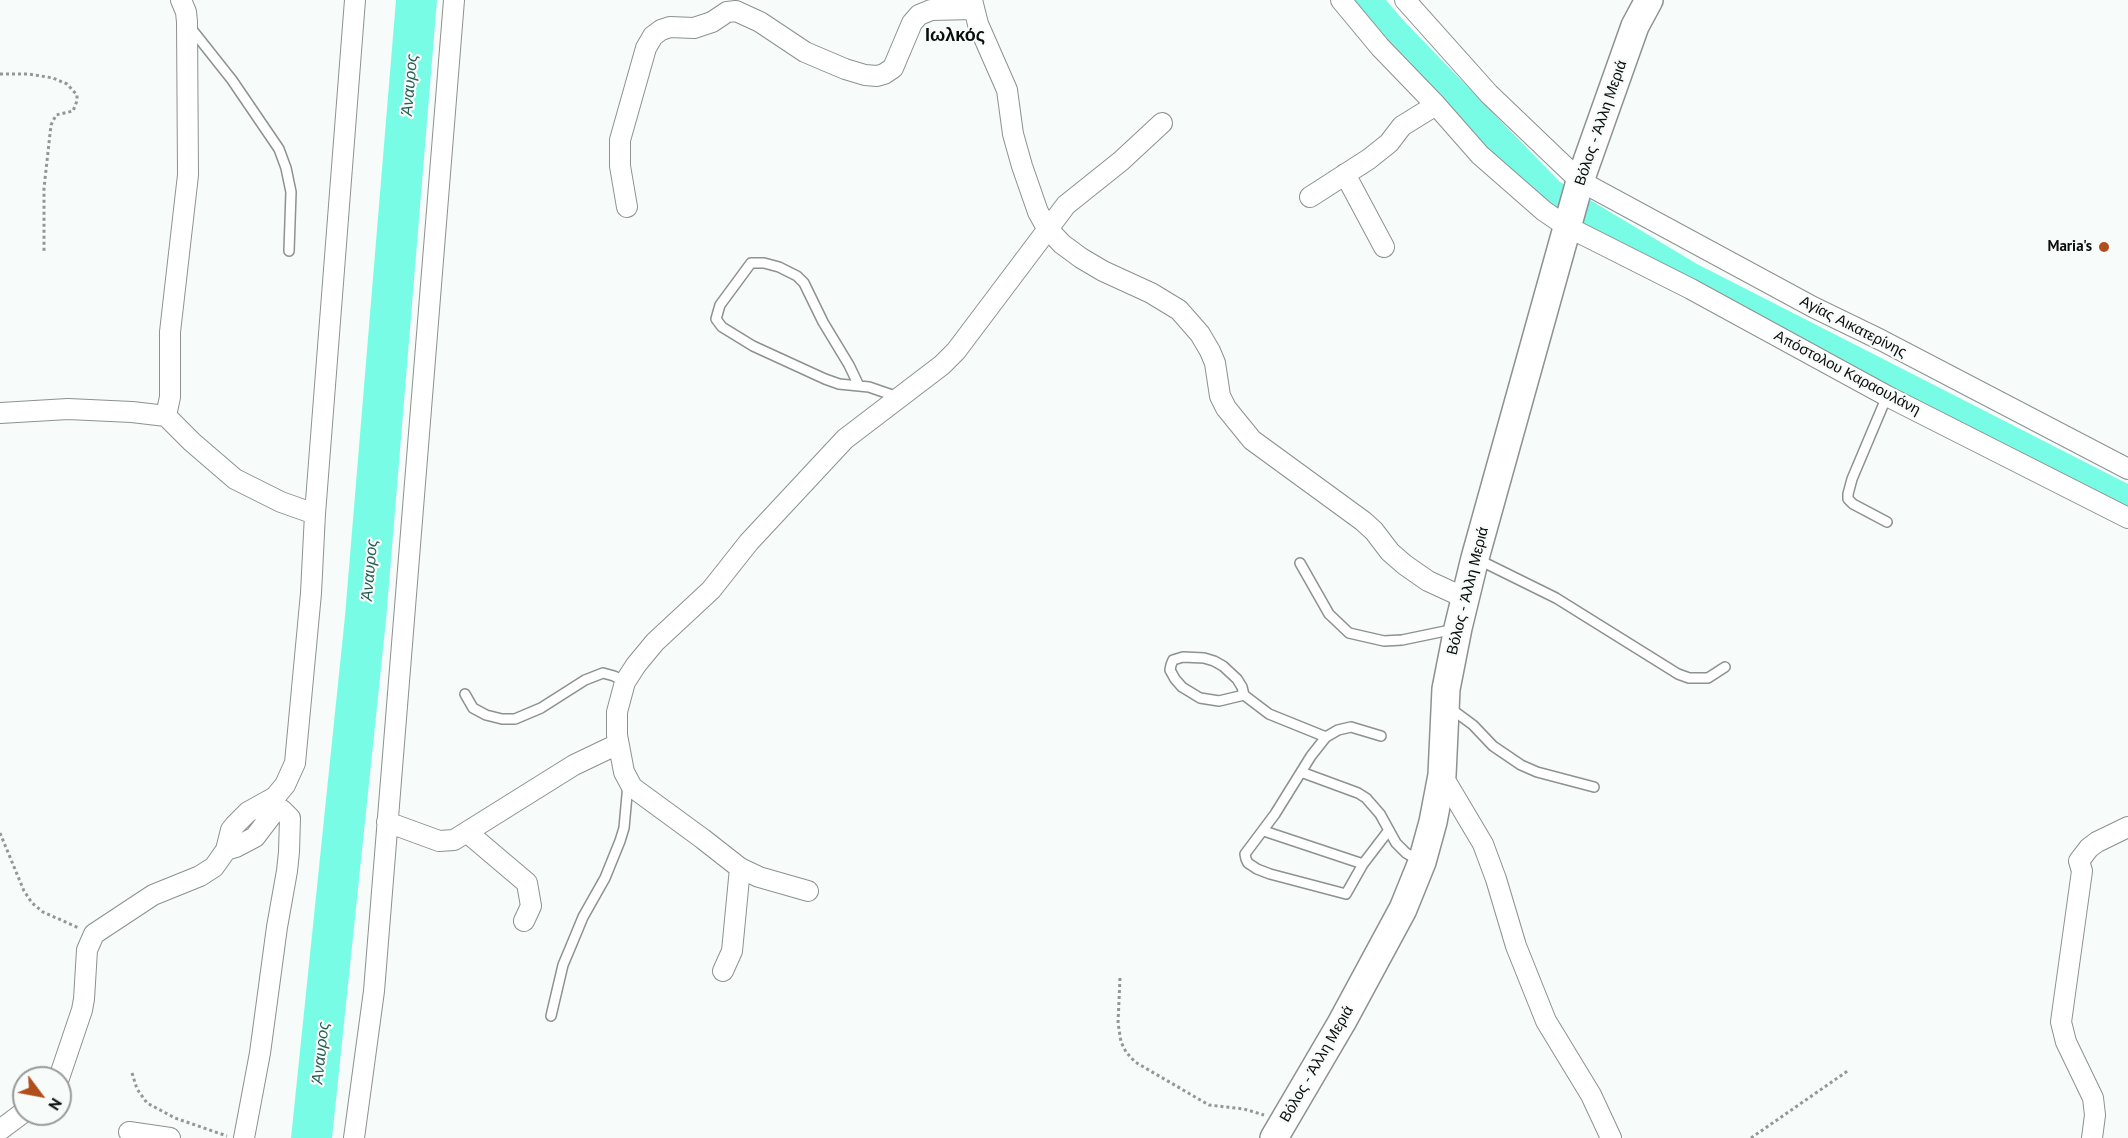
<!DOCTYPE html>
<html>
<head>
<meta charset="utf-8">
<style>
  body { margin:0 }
  #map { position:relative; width:2128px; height:1138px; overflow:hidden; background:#f7fbfa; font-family:"PT Sans",sans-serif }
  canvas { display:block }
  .north { position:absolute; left:12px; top:1066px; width:60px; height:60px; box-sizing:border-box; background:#f7fbfa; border:2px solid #999b9b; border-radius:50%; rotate:122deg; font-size:16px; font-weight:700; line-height:24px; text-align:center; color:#0b0c0c }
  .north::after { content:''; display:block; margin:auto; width:21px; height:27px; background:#b24d1c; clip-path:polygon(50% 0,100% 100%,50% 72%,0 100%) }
</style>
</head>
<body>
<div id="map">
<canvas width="2128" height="1138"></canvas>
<div class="north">N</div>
</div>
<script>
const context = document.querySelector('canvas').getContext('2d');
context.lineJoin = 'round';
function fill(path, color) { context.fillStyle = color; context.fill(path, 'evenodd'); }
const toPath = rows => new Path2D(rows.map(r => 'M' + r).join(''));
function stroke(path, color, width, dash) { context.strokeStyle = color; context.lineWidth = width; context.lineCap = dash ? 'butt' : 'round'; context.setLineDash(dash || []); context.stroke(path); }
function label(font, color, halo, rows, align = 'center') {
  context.font = font + ' "PT Sans",sans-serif'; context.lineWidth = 4.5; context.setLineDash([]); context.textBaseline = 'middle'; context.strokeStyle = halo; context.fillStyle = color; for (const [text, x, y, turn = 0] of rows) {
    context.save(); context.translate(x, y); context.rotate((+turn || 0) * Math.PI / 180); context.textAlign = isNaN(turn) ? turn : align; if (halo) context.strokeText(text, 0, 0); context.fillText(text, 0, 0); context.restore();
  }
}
const water = toPath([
  [396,0,437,0,386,620,332,1138,291,1138,345,616],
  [1351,0,1386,0,1403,20,1560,182,1697,264,2128,484,2128,509,1687,283,1546,208,1348,3]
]);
const path = toPath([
  [0,74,29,74,53,78,67,84,77,95,77,101,73,111,56,115,51,125,44,188,44,253],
  [0,833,24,891,32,903,43,912,79,928],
  [1120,978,1118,1023,1121,1042,1126,1052,1135,1062,1209,1105,1244,1109,1264,1115],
  [132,1073,137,1089,147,1103,175,1118,227,1136],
  [1751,1138,1849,1070]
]);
const service = toPath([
  [190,27,232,80,279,149,286,168,291,192,289,251],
  [859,386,849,365,823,322,804,283,797,276,779,267,764,263,751,263,720,305,716,319,722,327,753,346,825,379,839,384,869,387,898,397],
  [1887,522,1853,504,1848,499,1848,494,1852,479,1887,396],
  [1477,559,1556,598,1678,674,1689,678,1708,678,1725,667],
  [1300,563,1329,614,1349,633,1384,641,1402,640,1455,629],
  [465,694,473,708,486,715,502,719,515,719,541,708,585,680,603,673,614,676,625,682],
  [1244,695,1219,701,1200,698,1182,687,1175,679,1170,670,1171,665,1173,660,1183,657,1204,658,1214,661,1223,666,1237,679,1242,687,1244,695,1269,714,1326,737],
  [1450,708,1473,725,1493,746,1521,765,1537,772,1594,787],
  [1381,736,1351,727,1338,730,1326,737,1311,756,1275,814,1245,854,1246,859,1248,863,1257,869,1270,874,1346,894,1363,864,1389,830],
  [1301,772,1358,793,1366,798,1380,814,1396,843,1406,853,1420,861],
  [1264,831,1363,864],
  [551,1016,563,965,571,946,583,917,605,878,620,841,624,828,628,784]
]);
const minor = toPath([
  [972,0,978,24,1007,90,1013,134,1022,166,1038,212,1047,228,1062,244,1081,258,1103,271,1151,293,1179,310,1200,334,1210,351,1215,363,1220,396,1226,408,1252,440,1363,521,1374,531,1390,552,1405,565,1428,581,1465,598],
  [1341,0,1380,47,1436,105,1480,155,1544,211,1566,226,1691,289,1887,396,2128,518],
  [1405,0,1489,94,1580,181,1813,307,1881,340,2128,469],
  [1345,174,1384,247],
  [1310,197,1369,159,1389,143,1402,126,1436,105],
  [627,207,620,166,620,140,646,48,653,36,661,30,670,27,694,28,712,22,727,12,736,11,760,22,805,52,845,69,865,75,877,76,884,74,893,68,912,23,919,15,931,10,974,9],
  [0,413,68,409,132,412,166,416,170,397,170,332,188,175,187,22,186,12,181,0],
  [166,416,192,442,235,479,281,502,315,514],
  [1442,775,1483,844,1496,879,1516,946,1546,1021,1591,1095,1611,1138],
  [387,822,439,841,454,840,574,765,618,744],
  [468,833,527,883,531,906,524,921],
  [226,850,236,847,255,837,274,812,282,810,290,818,289,852,287,871,277,927,260,1053,244,1138],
  [808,891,759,877,740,868,703,839,632,787,624,772,617,735,617,712,625,682,636,665,655,642,711,590,749,542,845,439,942,365,956,351,1066,205,1121,161,1162,123],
  [723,971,732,951,740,868],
  [59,1078,82,1010,84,999,87,950,94,934,153,895,200,876,214,867,226,850,231,830,235,825,248,812,275,797,285,785,295,763,311,593,315,514,355,0],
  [0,1130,24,1112],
  [129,1132,170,1138],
  [354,1138,374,991,454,0],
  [2092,1138,2095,1115,2093,1098,2066,1042,2061,1022,2082,871,2079,861,2089,848,2097,842,2128,827]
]);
const secondary = toPath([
  [1274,1138,1342,1022,1403,909,1422,862,1433,822,1442,775,1446,689,1458,628,1475,558,1580,181,1635,26,1649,0]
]);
const markers = [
  [2104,247,6,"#b24d1c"]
];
const streetNames = [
  ["Βόλος - Άλλη Μεριά",1601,123,-71],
  ["Αγίας Αικατερίνης",1853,327,27],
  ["Απόστολου Καραουλάνη",1847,373,28],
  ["Βόλος - Άλλη Μεριά",1468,591,-76],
  ["Βόλος - Άλλη Μεριά",1317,1064,-60]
];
const poiNames = [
  ["Maria's",2092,247]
];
const waterNames = [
  ["Άναυρος",410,85,-85],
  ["Άναυρος",370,570,-85],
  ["Άναυρος",321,1053,-84]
];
const quarterNames = [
  ["Ιωλκός",955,36]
];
fill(water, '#79fce5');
stroke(service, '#8d9190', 12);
stroke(minor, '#8d9190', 22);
stroke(secondary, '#8d9190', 30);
stroke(path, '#949796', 3, [3, 3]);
stroke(service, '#fff', 9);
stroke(minor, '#fff', 20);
stroke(secondary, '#fff', 27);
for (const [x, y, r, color] of markers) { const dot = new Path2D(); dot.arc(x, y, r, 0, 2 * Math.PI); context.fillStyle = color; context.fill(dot); stroke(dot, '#f7fbfa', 2); }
label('15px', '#0b0c0c', '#f7fbfa', streetNames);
label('bold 15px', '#0b0c0c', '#f7fbfa', poiNames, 'right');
label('italic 16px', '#275e55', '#f7fbfa', waterNames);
label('bold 18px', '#0b0c0c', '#f7fbfa', quarterNames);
</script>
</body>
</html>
